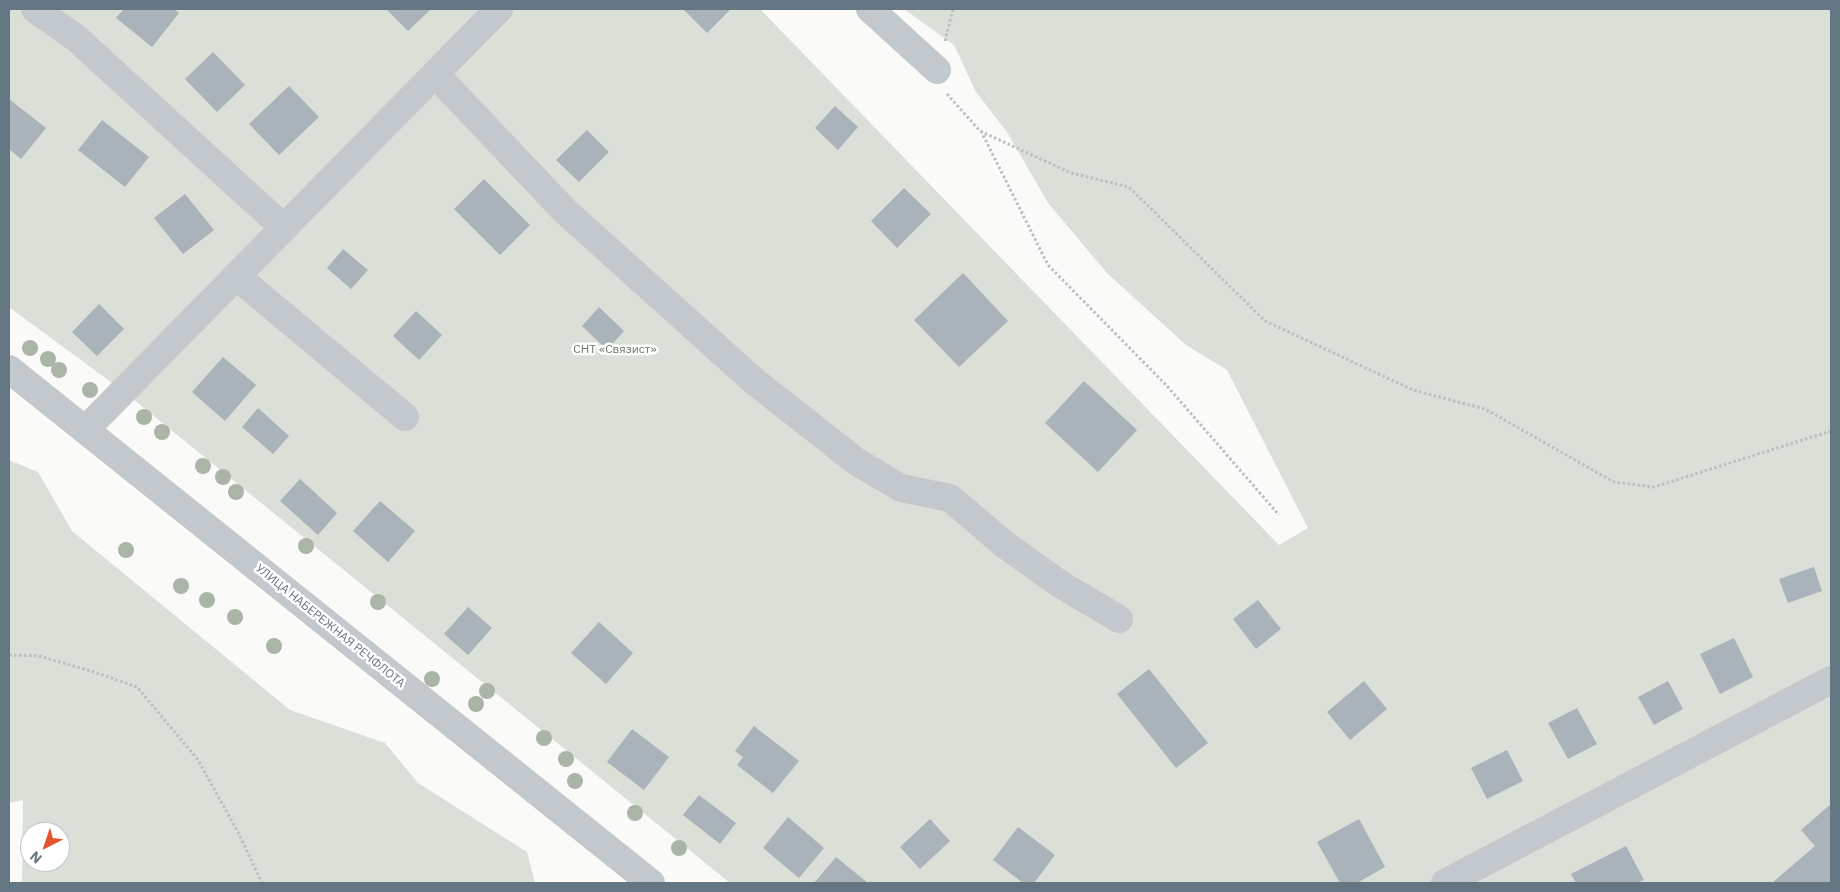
<!DOCTYPE html>
<html>
<head>
<meta charset="utf-8">
<style>
  body { margin:0 }
  #map { position:relative; width:1840px; height:892px; overflow:hidden; background:#fafaf8; font-family:"IBM Plex Sans",sans-serif }
  canvas { display:block }
  .frame { position:absolute; inset:0; border:10px solid #657683; pointer-events:none }
  .north { position:absolute; left:20px; top:822px; width:50px; height:50px; box-sizing:border-box; background:#fff; border:1px solid #c1c8cd; border-radius:50%; rotate:221deg; font-size:14px; font-weight:700; line-height:20px; text-align:center; color:#657683 }
  .north::after { content:''; display:block; margin:auto; width:18px; height:22px; background:#e4572e; clip-path:polygon(50% 0,100% 100%,50% 72%,0 100%) }
</style>
</head>
<body>
<div id="map">
<canvas width="1840" height="892"></canvas>
<div class="frame"></div>
<div class="north">N</div>
</div>
<script>
const context = document.querySelector('canvas').getContext('2d');
context.lineJoin = 'round';
function fill(path, color) { context.fillStyle = color; context.fill(path, 'evenodd'); }
const toPath = rows => new Path2D(rows.map(r => 'M' + r).join(''));
function stroke(path, color, width, dash) { context.strokeStyle = color; context.lineWidth = width; context.lineCap = dash ? 'butt' : 'round'; context.setLineDash(dash || []); context.stroke(path); }
function label(font, color, halo, rows, align = 'center') {
  context.font = font + ' "IBM Plex Sans",sans-serif'; context.lineWidth = 5; context.setLineDash([]); context.textBaseline = 'middle'; context.strokeStyle = halo; context.fillStyle = color; for (const [text, x, y, turn = 0] of rows) {
    context.save(); context.translate(x, y); context.rotate((+turn || 0) * Math.PI / 180); context.textAlign = isNaN(turn) ? turn : align; if (halo) context.strokeText(text, 0, 0); context.fillText(text, 0, 0); context.restore();
  }
}
const green = toPath([
  [9,9,760,9,1279,545,1308,528,1227,370,1186,345,1107,273,1048,203,1007,132,976,92,954,45,904,9,1831,9,1831,883,730,883,123,391,9,307],
  [9,460,38,472,72,531,290,710,385,743,418,783,527,852,535,883,22,883,23,800,9,803],
  [30,832,60,832,60,862,30,862]
]);
const building = toPath([
  [124,9,174,9,179,13,152,47,116,18],
  [386,9,431,9,408,31],
  [683,9,731,9,707,33],
  [213,52,245,85,217,112,185,79],
  [289,86,319,117,279,155,249,124],
  [9,99,46,128,21,159,9,149],
  [835,106,858,127,838,150,815,128],
  [102,120,149,157,125,187,78,150],
  [587,130,609,152,579,182,556,160],
  [484,179,530,225,500,255,454,209],
  [904,188,931,214,897,248,871,221],
  [185,194,214,230,183,254,154,218],
  [343,249,368,270,351,289,327,268],
  [963,273,1008,321,959,367,914,320],
  [99,304,124,329,97,356,72,332],
  [599,307,624,331,607,350,582,326],
  [416,311,442,335,419,360,393,336],
  [223,357,256,385,225,421,192,392],
  [1084,381,1137,430,1098,472,1045,423],
  [258,408,289,436,273,454,242,427],
  [300,479,337,513,318,535,280,501],
  [380,501,415,531,388,562,353,531],
  [1814,567,1822,591,1788,603,1779,579],
  [1258,600,1281,629,1256,649,1233,619],
  [468,607,492,628,468,655,444,634],
  [599,622,633,653,606,684,571,653],
  [1734,638,1753,677,1720,694,1700,654],
  [1149,669,1208,743,1176,768,1117,694],
  [1364,681,1387,709,1350,740,1327,712],
  [1668,681,1683,709,1654,725,1638,697],
  [1577,708,1597,744,1568,759,1548,723],
  [754,726,799,761,773,793,737,765,743,757,735,751],
  [632,729,669,757,644,790,607,762],
  [1507,750,1523,781,1487,799,1471,768],
  [699,795,736,823,720,844,683,815],
  [1831,804,1831,883,1772,883,1815,846,1801,830],
  [788,817,824,848,799,878,763,848],
  [930,819,950,841,920,869,900,847],
  [1359,819,1385,867,1357,883,1340,883,1317,842],
  [1018,827,1055,855,1034,883,1023,883,993,860],
  [1626,846,1644,880,1637,883,1576,883,1571,874],
  [836,857,868,883,814,883]
]);
const path = toPath([
  [945,41,953,9],
  [947,94,980,131,1071,173,1129,187,1265,321,1413,390,1485,409,1614,482,1654,487,1831,431],
  [981,131,1048,265,1167,386,1279,515],
  [9,655,39,656,94,672,137,687,198,760,239,834,262,883]
]);
const minor = toPath([
  [35,9,76,38,284,228],
  [870,9,937,70],
  [435,74,565,211,754,381,857,462,901,488,950,498,1004,544,1060,584,1119,619],
  [236,276,405,417],
  [9,369,651,883],
  [85,430,499,9],
  [1445,883,1831,680]
]);
const trees = [
  [30,348],
  [48,359],
  [59,370],
  [90,390],
  [144,417],
  [162,432],
  [203,466],
  [223,477],
  [236,492],
  [306,546],
  [126,550],
  [181,586],
  [207,600],
  [378,602],
  [235,617],
  [274,646],
  [432,679],
  [487,691],
  [476,704],
  [544,738],
  [566,759],
  [575,781],
  [635,813],
  [679,848]
];
const parkNames = [
  ["СНТ «Связист»",615,350]
];
const streetNames = [
  ["УЛИЦА НАБЕРЕЖНАЯ РЕЧФЛОТА",330,626,39]
];
fill(green, '#dadfd7');
fill(building, '#aab3b9');
stroke(path, '#bbbfc2', 3, [2.5, 2.5]);
stroke(minor, '#c3c8cc', 28);
context.fillStyle = '#aab4a7';
for (const [x, y] of trees) { context.beginPath(); context.arc(x, y, 8, 0, 2 * Math.PI); context.fill(); }
label('12px', '#687a64', '#fff', parkNames);
label('12px', '#657683', '#fff', streetNames);
</script>
</body>
</html>
